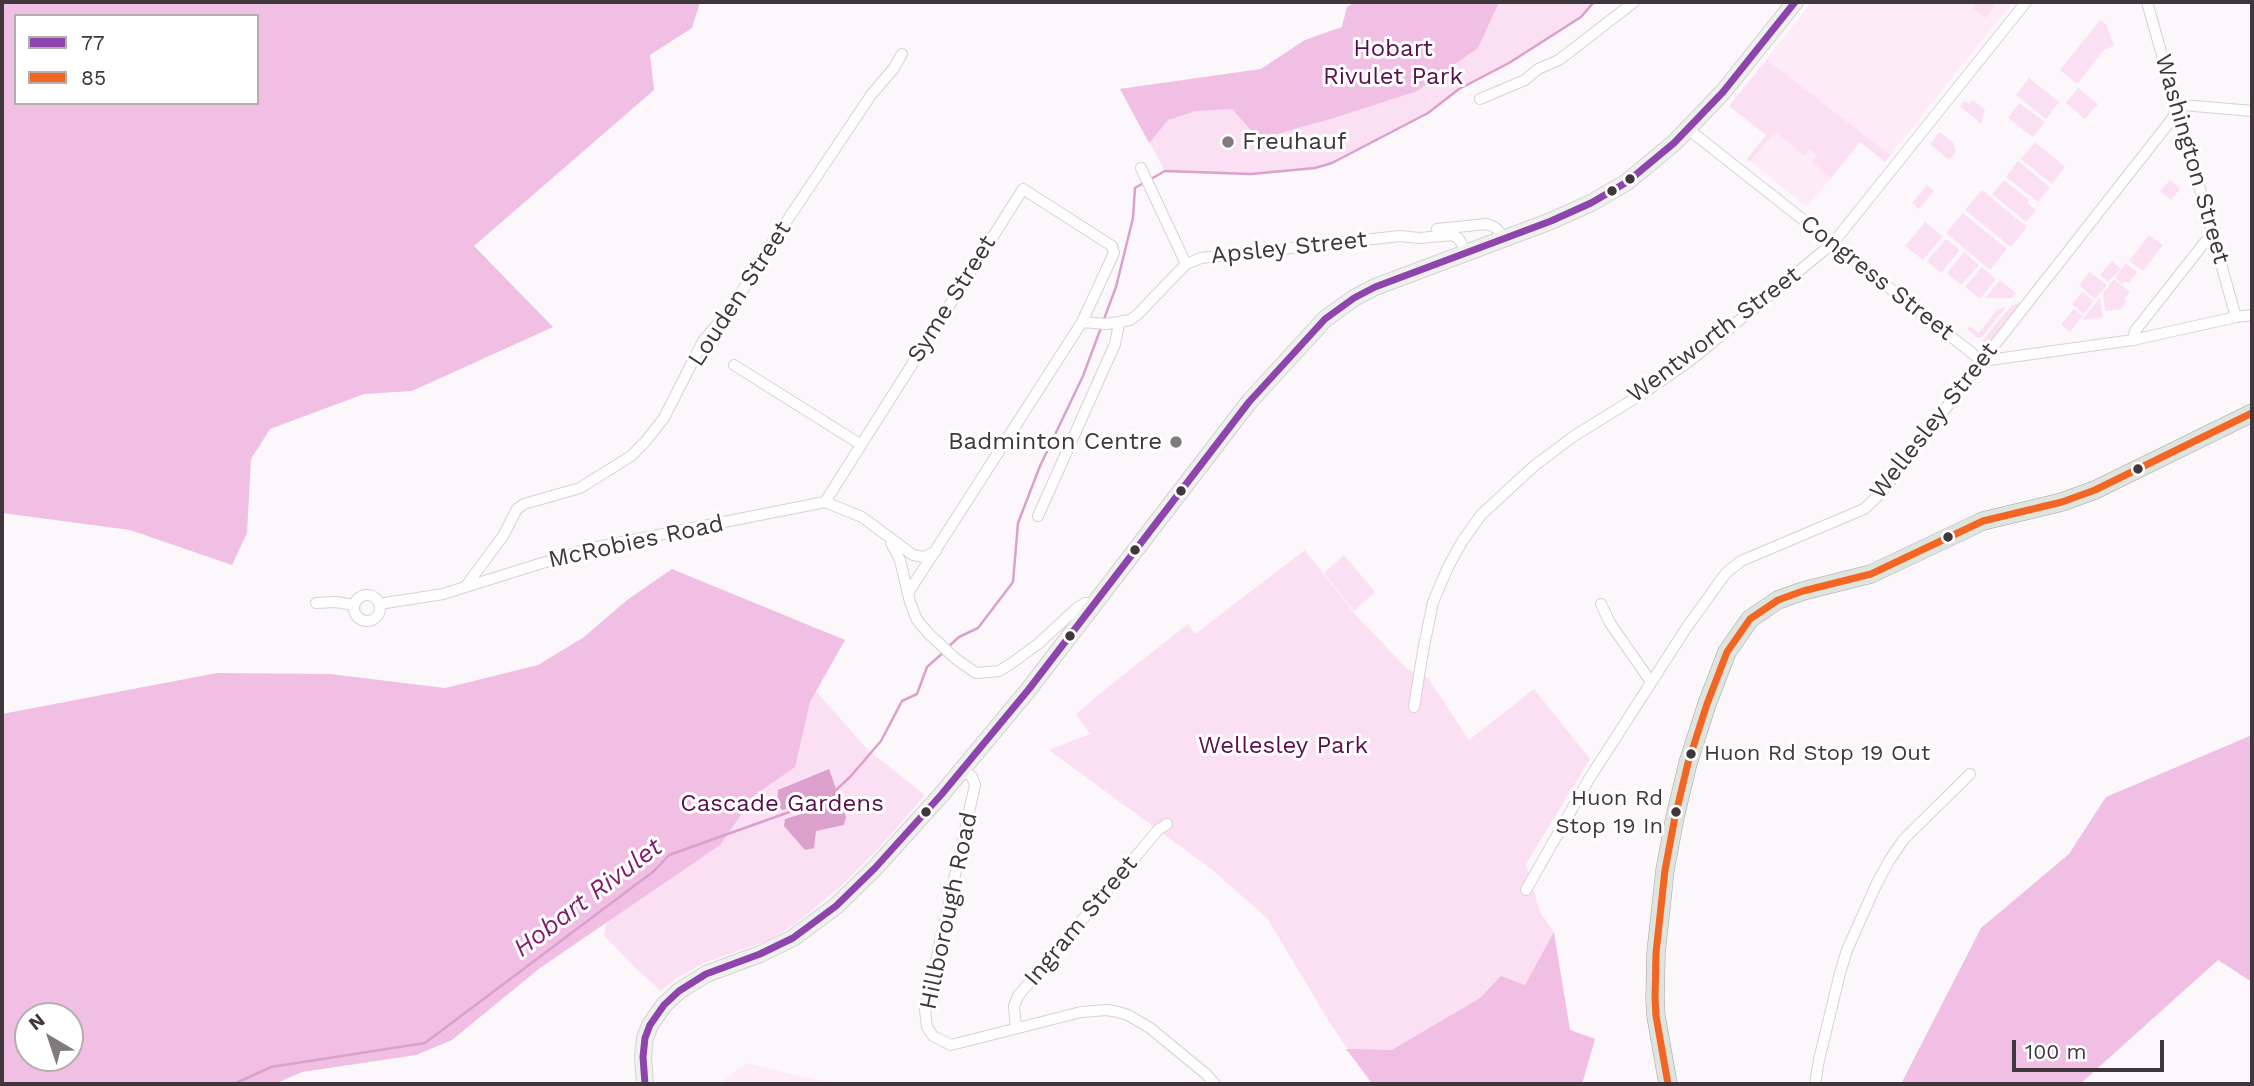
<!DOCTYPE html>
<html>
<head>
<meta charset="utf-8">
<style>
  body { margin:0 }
  #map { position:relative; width:2254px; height:1086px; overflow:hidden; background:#fcf7fa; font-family:"Work Sans",sans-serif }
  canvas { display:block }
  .frame { position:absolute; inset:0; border:4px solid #40373d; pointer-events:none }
  .legend { position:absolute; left:14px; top:14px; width:245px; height:91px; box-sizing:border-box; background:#fff; border:2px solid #b3afb1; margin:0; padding:9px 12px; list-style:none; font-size:21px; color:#40373d }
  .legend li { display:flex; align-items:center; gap:14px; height:35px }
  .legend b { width:35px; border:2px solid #b3afb1 }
  .north { position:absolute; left:14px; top:1002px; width:70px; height:70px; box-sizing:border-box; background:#fff; border:2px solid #b3afb1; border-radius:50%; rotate:321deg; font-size:19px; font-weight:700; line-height:28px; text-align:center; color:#40373d }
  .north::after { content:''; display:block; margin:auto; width:24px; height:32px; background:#827a7f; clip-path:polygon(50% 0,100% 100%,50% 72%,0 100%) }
  .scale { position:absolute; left:2012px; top:1040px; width:152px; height:32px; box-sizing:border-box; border:4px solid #40373d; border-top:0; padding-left:9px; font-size:21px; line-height:24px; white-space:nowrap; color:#40373d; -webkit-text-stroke:5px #fff; paint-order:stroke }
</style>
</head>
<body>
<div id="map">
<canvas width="2254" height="1086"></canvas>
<div class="frame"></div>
<ul class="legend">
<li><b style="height:9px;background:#8e44ad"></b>77</li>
<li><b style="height:9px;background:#f26522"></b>85</li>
</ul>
<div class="north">N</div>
<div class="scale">100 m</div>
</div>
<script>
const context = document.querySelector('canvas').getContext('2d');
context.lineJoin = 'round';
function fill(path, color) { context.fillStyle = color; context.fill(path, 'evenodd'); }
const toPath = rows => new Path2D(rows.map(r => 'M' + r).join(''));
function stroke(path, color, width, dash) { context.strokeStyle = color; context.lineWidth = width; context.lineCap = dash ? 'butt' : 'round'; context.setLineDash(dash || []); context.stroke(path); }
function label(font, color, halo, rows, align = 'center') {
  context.font = font + ' "Work Sans",sans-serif'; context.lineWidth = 6; context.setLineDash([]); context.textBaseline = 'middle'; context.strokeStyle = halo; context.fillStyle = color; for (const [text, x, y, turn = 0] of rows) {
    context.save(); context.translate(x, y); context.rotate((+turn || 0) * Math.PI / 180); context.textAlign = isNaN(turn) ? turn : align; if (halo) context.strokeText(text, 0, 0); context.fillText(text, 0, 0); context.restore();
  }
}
const built = toPath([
  [1812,2,2013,2,1885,162,1860,142,1807,207,1747,159,1766,135,1729,106],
  [747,1063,832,1084,721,1084,723,1080]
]);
const green = toPath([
  [1355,2,1594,2,1581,17,1509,63,1459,89,1428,113,1332,163,1315,168,1251,174,1165,171,1120,89,1261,69,1305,40,1342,27,1347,7],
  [1977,2,1998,2,1985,18,1972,8],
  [2100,20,2106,24,2114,46,2104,50,2077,84,2060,70],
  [1767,60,1890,155,1885,162,1860,142,1831,178,1812,162,1817,156,1810,149,1804,155,1775,132,1750,161,1747,159,1766,135,1729,106],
  [2029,78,2059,102,2046,119,2016,95],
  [2078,88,2098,104,2085,119,2066,103],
  [1973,100,1985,110,1981,124,1960,106,1965,101,1969,104],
  [2019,103,2045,122,2033,137,2008,118],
  [1939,132,1953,142,1956,152,1949,160,1930,144],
  [2035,142,2065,167,2052,184,2021,159],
  [2018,161,2050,187,2038,202,2006,177],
  [2004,180,2029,200,2027,203,2036,210,2026,222,1992,194],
  [2170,180,2180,189,2171,200,2160,191],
  [1927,185,1934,191,1919,209,1912,203],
  [1982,190,2027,227,2011,247,1965,210],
  [1963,213,2007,249,1990,270,1946,233],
  [1925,222,1943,236,1923,260,1905,246],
  [2149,235,2163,245,2143,271,2129,261],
  [1946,239,1960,250,1941,273,1927,261],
  [1964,252,1979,265,1961,285,1947,273],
  [2112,261,2121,269,2108,282,2100,275],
  [2126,263,2137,272,2129,283,2125,281,2122,284,2115,278],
  [1982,267,1996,279,1980,299,1965,287],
  [2090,272,2107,285,2095,299,2079,285],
  [2114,279,2130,292,2124,299,2127,301,2121,309,2105,311,2103,293],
  [2000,280,2016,293,2012,298,1985,298],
  [2082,292,2094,301,2084,314,2072,304],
  [2100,297,2103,317,2082,320],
  [2023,301,1991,341,1983,347,1982,341,2011,306],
  [2006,307,1982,337,1978,338,1967,329,1970,326,1979,333,1997,310],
  [2074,309,2083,316,2070,332,2061,324],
  [1305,550,1355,614,1407,669,1428,678,1469,740,1534,689,1590,759,1526,864,1540,912,1554,932,1562,993,1570,1030,1595,1039,1582,1084,1371,1084,1328,1020,1267,918,1210,868,1049,750,1090,734,1076,714,1108,687,1188,624,1195,634],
  [1344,555,1375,592,1354,611,1324,573],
  [798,671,869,751,925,795,878,849,842,885,794,925,769,940,704,963,675,979,661,991,633,966,604,935,608,917]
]);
const forest = toPath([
  [2,2,700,2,692,28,650,55,654,90,474,246,553,327,412,391,364,394,270,429,251,459,247,533,232,565,130,530,2,513],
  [16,16,257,16,257,103,16,103],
  [1355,2,1499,2,1478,48,1417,91,1334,118,1259,139,1232,109,1196,111,1168,120,1149,143,1120,89,1261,69,1305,40,1342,27,1347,7],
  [672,569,845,640,810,702,795,767,755,795,720,845,540,968,452,1040,416,1055,302,1072,275,1084,2,1084,2,714,217,673,330,674,445,688,538,665,584,637,627,600],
  [28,1016,70,1016,70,1058,28,1058],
  [2252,735,2252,982,2218,960,2080,1084,1901,1084,1981,928,2069,854,2106,797],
  [1554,932,1570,1030,1595,1039,1582,1084,1373,1084,1346,1049,1392,1050,1480,998,1501,976,1525,985]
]);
const water = toPath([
  [829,769,846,817,844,825,816,831,814,848,805,850,784,826,785,819,822,808,818,797,783,810,777,807,778,790]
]);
const stream = toPath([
  [1151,179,1165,171,1251,174,1315,168,1332,163,1428,113,1459,89,1509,63,1581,17,1594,2],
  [1104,319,1116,287,1133,218,1135,188,1145,182],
  [948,647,959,637,978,628,1013,582,1018,523,1040,466,1083,376,1102,325],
  [834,792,850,777,881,741,902,701,917,694,927,667,944,652],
  [234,1084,271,1067,425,1043,654,871,669,855,823,800]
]);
const street = toPath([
  [2147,2,2236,317],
  [1480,99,1525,80,1538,69,1559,60,1634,2],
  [1688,129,1982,361,2133,340,2236,317,2252,315],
  [1141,168,1186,264],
  [1437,229,1487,224,1496,228,1505,238],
  [1082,322,1106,324,1130,320,1138,314,1186,264,1201,258,1400,236,1419,238,1453,235,1459,239,1466,252],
  [2133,340,2135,331,2205,242,2214,237],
  [734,365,860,444],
  [825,502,1023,189,1112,246,1114,253,1082,322,908,593],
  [1038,516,1115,344,1119,324],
  [891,543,900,560,910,602,917,620,929,634,956,659,976,673,999,671,1012,663,1038,644,1077,608,1085,603,1095,603],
  [466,586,503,536,517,509,524,504,580,488,631,456,645,442,664,418,703,341,734,305,758,264,871,95,894,68,902,54],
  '354 608a13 13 0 1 1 26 0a13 13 0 1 1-26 0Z',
  [316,603,336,602,354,605],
  [379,604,443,594,587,549,825,502,862,517,913,555,924,557,936,551],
  [1601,604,1610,623,1651,682],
  [1414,707,1423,651,1433,602,1448,567,1463,540,1481,515,1534,466,1574,436,1645,392,1691,360,1833,243,2026,2],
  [963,769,972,777,975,785,925,1010,927,1027,933,1036,951,1045,1081,1012,1107,1010,1118,1012,1128,1015,1150,1028,1206,1074,1215,1084],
  [1526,890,1589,779,1687,627,1726,573,1741,561,1864,509,1880,494,1982,361,2172,119,2177,108,2183,105,2252,111],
  [1016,1028,1014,1006,1018,996,1158,830,1167,824],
  [1815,1084,1819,1060,1840,973,1847,950,1877,883,1889,861,1904,839,1970,774]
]);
const secondary = toPath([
  [645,1084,643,1057,645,1038,650,1025,664,1005,679,991,706,974,760,954,793,938,836,906,875,868,941,795,1029,689,1249,402,1325,319,1354,298,1375,287,1551,221,1591,203,1627,182,1674,143,1723,92,1795,2]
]);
const primary = toPath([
  [1668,1084,1656,1016,1655,999,1656,953,1665,870,1675,817,1688,763,1707,704,1727,652,1750,619,1778,600,1803,591,1871,574,1983,521,2062,502,2095,490,2252,413]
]);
const bus1 = toPath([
  [645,1084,643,1057,645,1038,650,1025,664,1005,679,991,706,974,760,954,793,938,836,906,875,868,941,795,1029,689,1249,402,1325,319,1354,298,1375,287,1551,221,1591,203,1627,182,1674,143,1723,92,1795,2]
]);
const bus2 = toPath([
  [1668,1084,1656,1016,1655,999,1656,953,1665,870,1675,817,1688,763,1707,704,1727,652,1750,619,1778,600,1803,591,1871,574,1983,521,2062,502,2095,490,2252,413]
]);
const markers = [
  [1228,142,7,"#827a7f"],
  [1630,179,6,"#40373d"],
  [1612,191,6,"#40373d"],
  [1176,442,7,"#827a7f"],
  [2138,469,6,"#40373d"],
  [1181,491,6,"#40373d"],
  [1948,537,6,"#40373d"],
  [1135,550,6,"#40373d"],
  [1070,636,6,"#40373d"],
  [1691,754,6,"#40373d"],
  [926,812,6,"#40373d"],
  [1676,812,6,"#40373d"]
];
const busNames = [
  ["Huon Rd Stop 19 Out",1704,754],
  ["Huon Rd",1663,799,"right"],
  ["Stop 19 In",1663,827,"right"]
];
const parkNames = [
  ["Hobart",1393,49],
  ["Rivulet Park",1393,77],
  ["Wellesley Park",1283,746],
  ["Cascade Gardens",782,804]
];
const poiNames = [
  ["Freuhauf",1242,142],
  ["Badminton Centre",1162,442,"right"]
];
const streetNames = [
  ["Washington Street",2192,159,74],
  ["Apsley Street",1289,248,-6],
  ["Congress Street",1877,278,38],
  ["Louden Street",740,294,-57],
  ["Syme Street",952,299,-58],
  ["Wentworth Street",1714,335,-37],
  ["Wellesley Street",1934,421,-52],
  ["McRobies Road",636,542,-12],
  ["Hillborough Road",949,911,-78],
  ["Ingram Street",1081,921,-50]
];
const waterNames = [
  ["Hobart Rivulet",588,898,-37]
];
fill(built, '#feebf8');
fill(green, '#fbe0f3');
fill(forest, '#f0bfe3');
fill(water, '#dba0cc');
stroke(stream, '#dba0cc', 2.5);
stroke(street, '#d8d2d6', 12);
stroke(secondary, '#d8d2d6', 18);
stroke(primary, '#a0a99e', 19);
stroke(street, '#fffefe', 10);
stroke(secondary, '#eef1ee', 16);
stroke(primary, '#dfe4de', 18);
stroke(bus1, '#8e44ad', 7);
stroke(bus2, '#f26522', 7);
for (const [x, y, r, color] of markers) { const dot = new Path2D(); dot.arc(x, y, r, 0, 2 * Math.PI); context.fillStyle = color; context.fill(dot); stroke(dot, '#fff', 2.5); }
label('22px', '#40373d', '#fff', busNames, 'left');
label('24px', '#5b0f4d', '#fff', parkNames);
label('24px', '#40373d', '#fff', poiNames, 'left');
label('24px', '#40373d', '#fff', streetNames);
label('italic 26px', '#7f1c6c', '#fff', waterNames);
</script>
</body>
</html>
